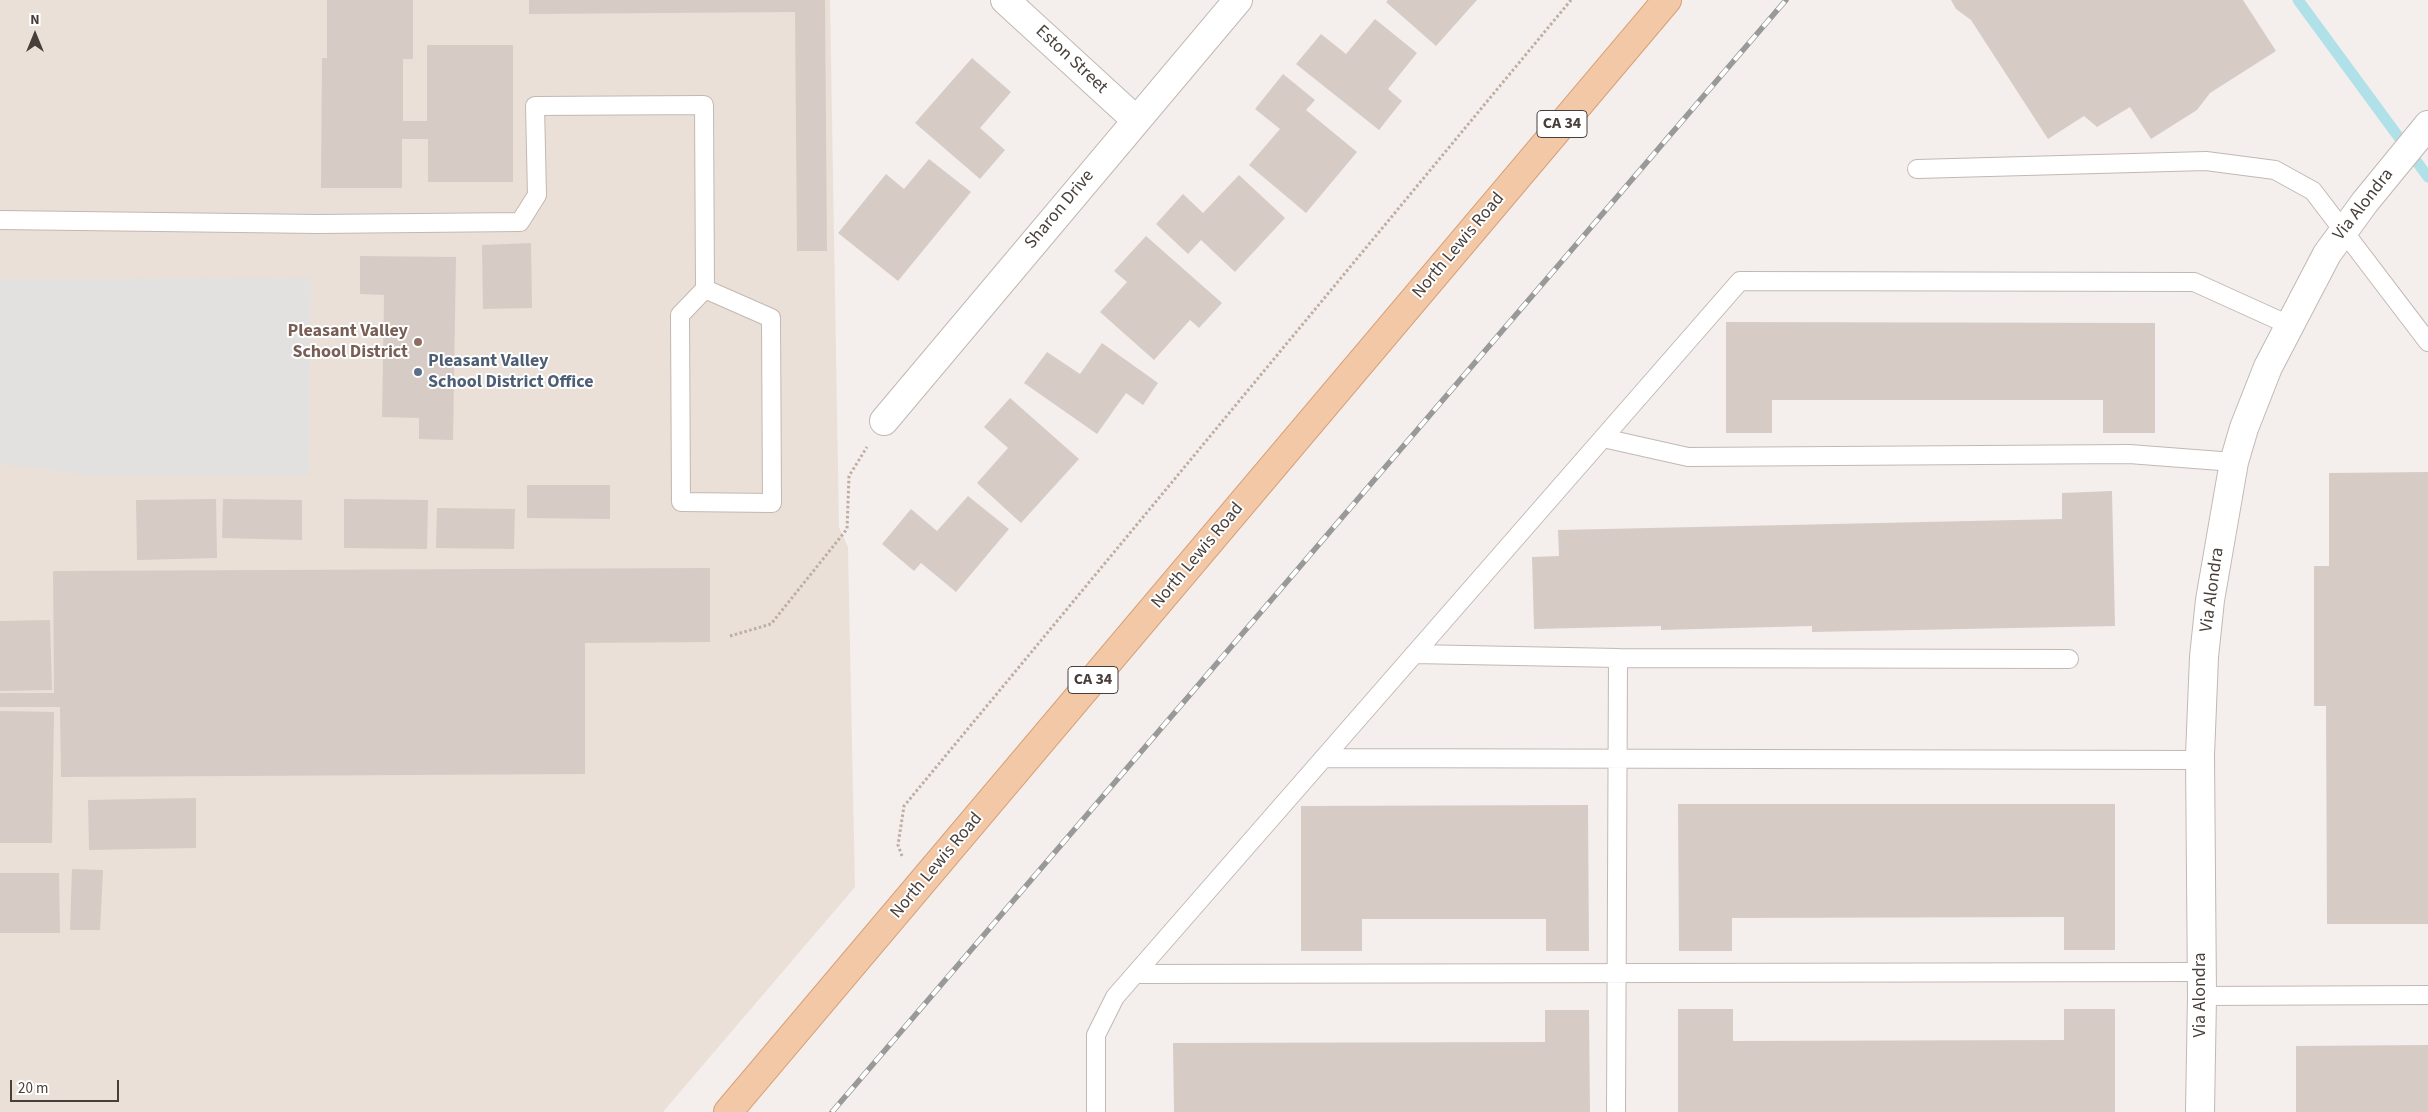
<!DOCTYPE html>
<html>
<head>
<meta charset="utf-8">
<style>
  body { margin:0 }
  #map { position:relative; width:2428px; height:1112px; overflow:hidden; background:#f4efec; font-family:"Source Sans 3",sans-serif }
  canvas { display:block }
  .north { position:absolute; left:10px; top:10px; width:50px; height:50px; -webkit-text-stroke:4px #fff; paint-order:stroke; rotate:0deg; font-size:14px; font-weight:700; line-height:20px; text-align:center; color:#483f3a }
  .north::after { content:''; display:block; margin:auto; width:18px; height:22px; background:#483f3a; clip-path:polygon(50% 0,100% 100%,50% 72%,0 100%) }
  .scale { position:absolute; left:10px; top:1080px; width:109px; height:22px; box-sizing:border-box; border:2px solid #483f3a; border-top:0; padding-left:6px; font-size:15px; line-height:18px; white-space:nowrap; color:#483f3a; -webkit-text-stroke:4px #fff; paint-order:stroke }
</style>
</head>
<body>
<div id="map">
<canvas width="2428" height="1112"></canvas>
<div class="north">N</div>
<div class="scale">20 m</div>
</div>
<script>
const context = document.querySelector('canvas').getContext('2d');
context.lineJoin = 'round';
function fill(path, color) { context.fillStyle = color; context.fill(path, 'evenodd'); }
const toPath = rows => new Path2D(rows.map(r => 'M' + r).join(''));
function stroke(path, color, width, dash) { context.strokeStyle = color; context.lineWidth = width; context.lineCap = dash ? 'butt' : 'round'; context.setLineDash(dash || []); context.stroke(path); }
function label(font, color, halo, rows, align = 'center') {
  context.font = font + ' "Source Sans 3",sans-serif'; context.lineWidth = 4; context.setLineDash([]); context.textBaseline = 'middle'; context.strokeStyle = halo; context.fillStyle = color; for (const [text, x, y, turn = 0] of rows) {
    context.save(); context.translate(x, y); context.rotate((+turn || 0) * Math.PI / 180); context.textAlign = isNaN(turn) ? turn : align; if (halo) context.strokeText(text, 0, 0); context.fillText(text, 0, 0); context.restore();
  }
}
const education = toPath([
  [0,0,830,0,839,527,848,547,855,887,663,1112,0,1112]
]);
const parking = toPath([
  [311,278,309,476,96,476,0,464,0,279]
]);
const stream = toPath([
  [2298,0,2428,177]
]);
const building = toPath([
  [327,0,413,0,413,59,403,59,403,121,427,121,427,45,513,45,513,182,428,182,428,139,402,139,402,188,321,188,322,58,327,58],
  [529,0,825,0,827,251,797,251,795,12,529,14],
  [1388,0,1477,0,1436,46,1386,2],
  [1951,0,2243,0,2276,51,2210,93,2197,110,2151,139,2130,107,2097,127,2084,116,2048,139,1971,20,1956,9],
  [1375,19,1417,53,1388,89,1402,101,1379,130,1296,64,1321,34,1346,54],
  [972,58,1011,92,980,128,1005,150,980,179,915,123],
  [1283,74,1315,100,1306,110,1357,152,1306,213,1249,165,1280,129,1255,109],
  [929,159,971,192,898,281,838,233,886,174,904,189],
  [1239,175,1285,218,1235,272,1201,240,1188,254,1156,224,1183,194,1203,213],
  [1146,236,1222,303,1199,328,1190,320,1154,360,1100,312,1127,282,1114,271],
  [531,243,532,308,483,309,482,245],
  [360,256,456,257,453,440,419,439,419,418,382,417,384,295,360,294],
  [1726,322,2155,323,2155,433,2103,433,2103,400,1772,400,1772,433,1726,433],
  [1102,343,1158,383,1143,405,1126,393,1097,434,1024,383,1047,352,1080,374],
  [1010,398,1079,459,1021,523,977,483,1008,448,984,427],
  [2428,472,2428,924,2327,924,2326,706,2314,706,2314,566,2329,566,2329,473],
  [527,485,610,485,610,519,527,518],
  [2112,491,2115,626,1812,632,1812,626,1661,630,1661,626,1534,629,1532,557,1559,556,1558,530,2062,519,2062,493],
  [968,496,1009,529,956,592,921,563,914,571,882,544,911,509,937,531],
  [216,499,217,558,137,560,136,500],
  [223,499,302,500,302,540,222,538],
  [344,499,428,500,427,549,344,548],
  [437,508,515,509,514,549,436,548],
  [710,568,710,642,585,643,585,774,61,777,60,707,0,707,0,693,54,693,53,571],
  [50,620,52,690,0,691,0,621],
  [0,711,54,712,52,843,0,843],
  [196,798,196,848,89,850,88,800],
  [1678,804,2115,804,2115,950,2064,950,2064,917,1732,918,1732,951,1679,951],
  [1588,805,1589,951,1546,951,1546,919,1362,919,1362,951,1301,951,1301,806],
  [72,869,103,870,100,930,70,930],
  [0,873,59,873,60,933,0,933],
  [1678,1009,1733,1009,1733,1041,2064,1040,2064,1009,2115,1009,2115,1112,1678,1112],
  [1545,1010,1589,1010,1590,1112,1174,1112,1173,1043,1545,1042],
  [2428,1045,2428,1112,2296,1112,2296,1046]
]);
const path = toPath([
  [730,636,771,624,847,529,849,476,867,447],
  [902,856,898,845,904,806,1571,0]
]);
const lane = toPath([
  [1917,169,2206,161,2275,170,2313,191,2428,342],
  [0,220,318,224,520,222,537,195,535,106,704,105,705,289,680,315,681,502,772,503,771,318,705,289],
  [1603,438,1688,457,2129,454,2234,462],
  [1414,654,1618,658,1616,1112],
  [1618,658,2069,659],
  [1324,758,2200,760],
  [1135,974,2201,972],
  [2202,996,2428,995],
  [1096,1112,1096,1035,1115,997,1740,281,2194,282,2289,325]
]);
const street = toPath([
  [1005,0,1136,120],
  [884,421,1238,0],
  [2200,1112,2202,996,2200,755,2204,657,2210,600,2234,462,2244,428,2268,367,2327,254,2365,202,2428,125]
]);
const primary = toPath([
  [728,1112,1667,0]
]);
const rail = toPath([
  [832,1112,1786,0]
]);
const markers = [
  [418,342,5,"#8d6e63"],
  [418,372,5,"#5c6f8a"]
];
const shields = [
  [1562,124,50],
  [1093,680,50]
];
const shieldNames = [
  ["CA 34",1562,124],
  ["CA 34",1093,680]
];
const streetNames = [
  ["Eston Street",1071,60,43],
  ["Via Alondra",2364,205,-52],
  ["Sharon Drive",1060,210,-50],
  ["North Lewis Road",1459,246,-50],
  ["North Lewis Road",1198,556,-50],
  ["Via Alondra",2213,590,-82],
  ["North Lewis Road",937,866,-50],
  ["Via Alondra",2201,995,-90]
];
const educationNames = [
  ["Pleasant Valley",408,332],
  ["School District",408,353]
];
const serviceNames = [
  ["Pleasant Valley",428,362],
  ["School District Office",428,383]
];
fill(education, '#ebe0d7');
fill(parking, '#e3e1df');
stroke(stream, '#b0e1e9', 11);
fill(building, '#d7cbc5');
stroke(lane, '#c2b8b2', 20);
stroke(street, '#c2b8b2', 30);
stroke(primary, '#d7a077', 30);
stroke(path, '#bfada2', 3, [2.5, 2.5]);
stroke(lane, '#fff', 18);
stroke(street, '#fff', 28);
stroke(primary, '#f3c8a6', 28);
stroke(rail, '#999', 5.5);
stroke(rail, '#fff', 4, [11]);
for (const [x, y, r, color] of markers) { const dot = new Path2D(); dot.arc(x, y, r, 0, 2 * Math.PI); context.fillStyle = color; context.fill(dot); stroke(dot, '#fff', 2); }
for (const [x, y, w] of shields) { const box = new Path2D(); box.roundRect(x - w / 2, y - 13.5, w, 27, 4); context.fillStyle = '#fff'; context.fill(box); stroke(box, '#483f3a', 1); }
label('bold 16px', '#483f3a', null, shieldNames);
label('18px', '#483f3a', '#fff', streetNames);
label('bold 18px', '#785e54', '#fff', educationNames, 'right');
label('bold 18px', '#4e5e75', '#fff', serviceNames, 'left');
</script>
</body>
</html>
